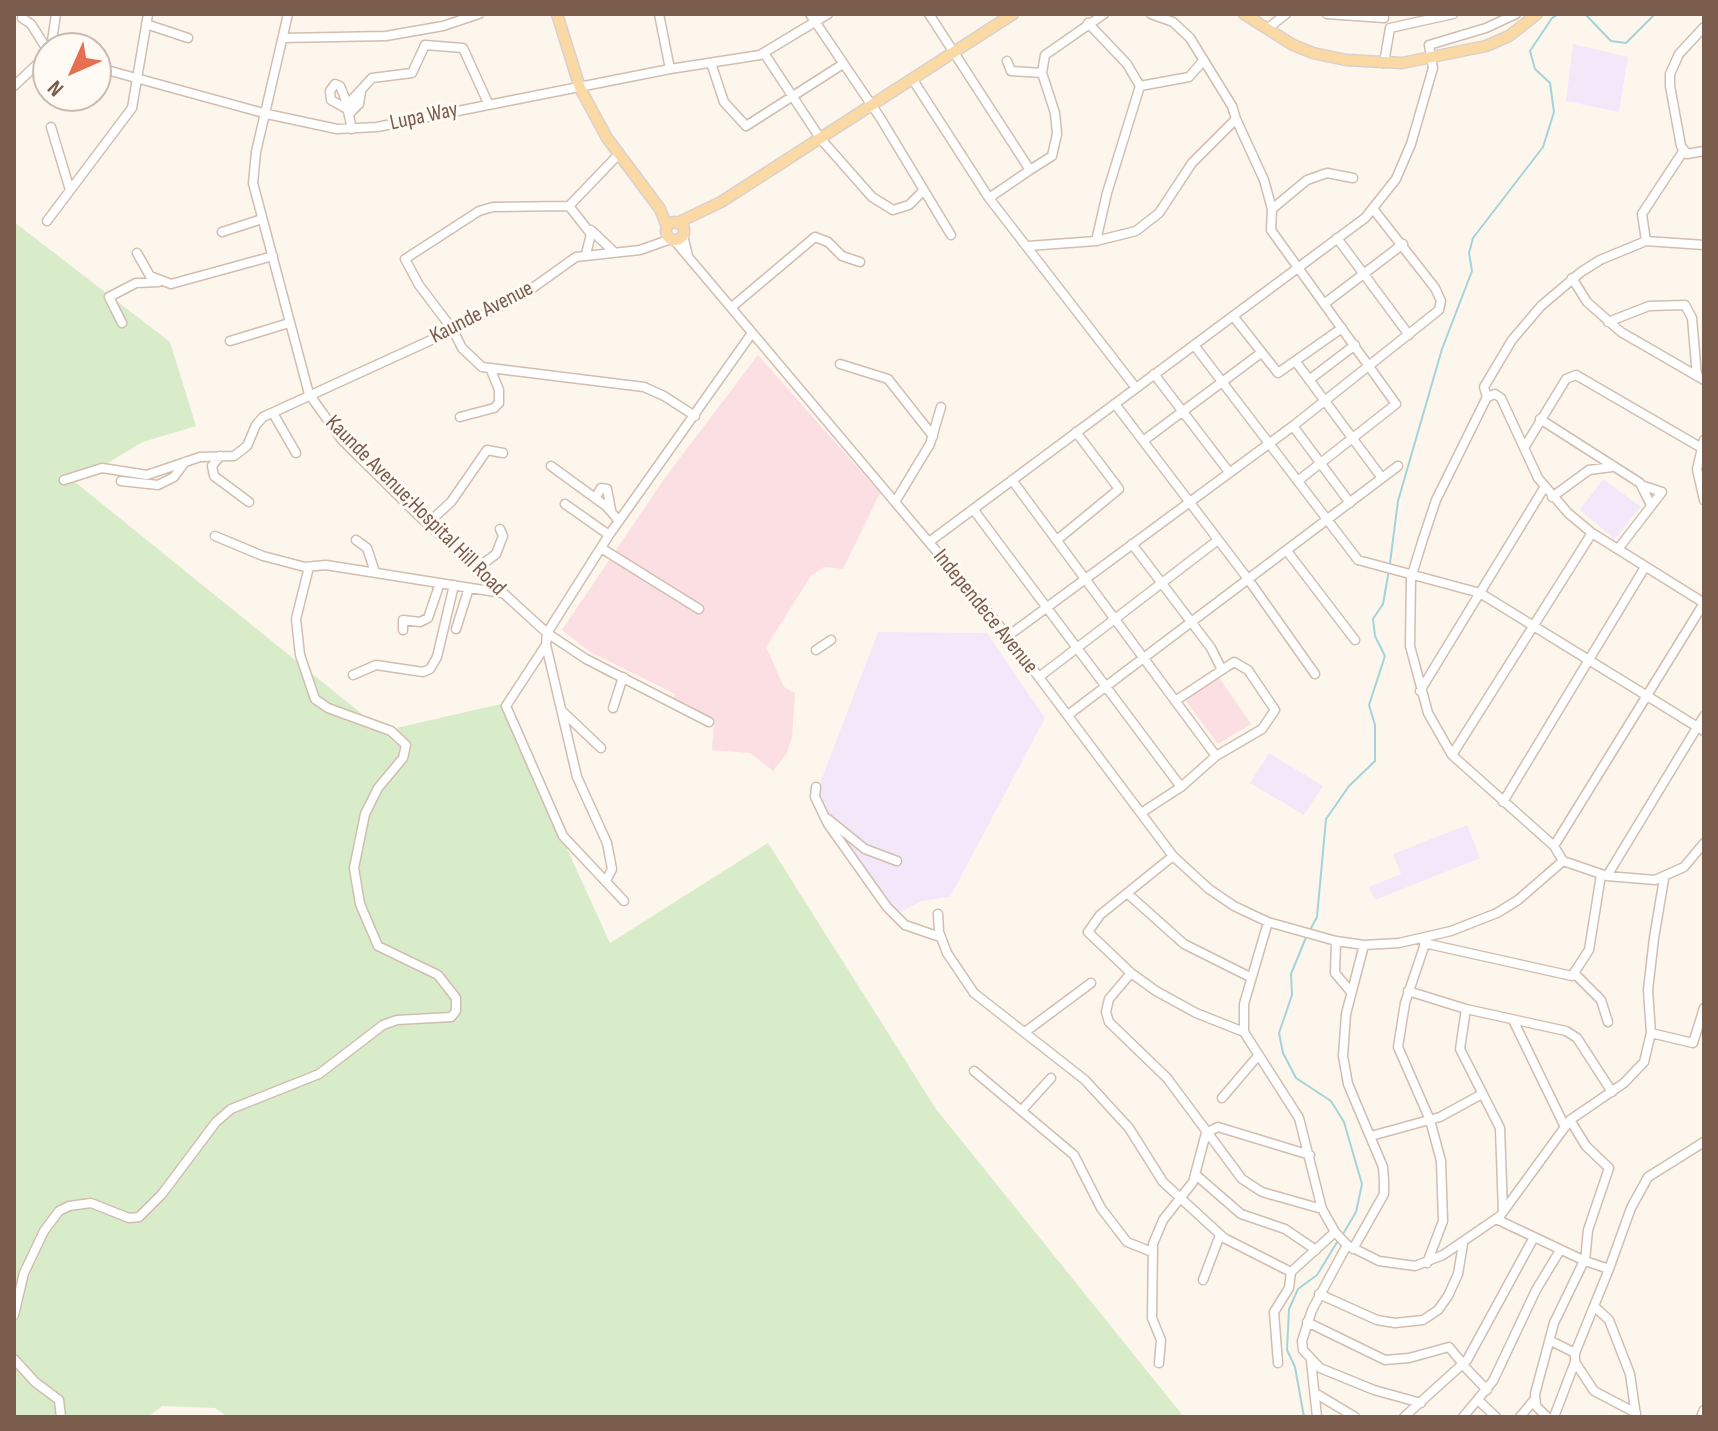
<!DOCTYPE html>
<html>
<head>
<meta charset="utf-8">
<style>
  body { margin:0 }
  #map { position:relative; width:1718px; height:1431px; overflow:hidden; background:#fdf6ec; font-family:"Sofia Sans Condensed",sans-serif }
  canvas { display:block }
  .frame { position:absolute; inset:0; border:16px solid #7a5c4d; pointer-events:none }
  .north { position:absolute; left:32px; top:32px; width:80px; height:80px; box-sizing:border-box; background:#fffaf3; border:2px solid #cabbb1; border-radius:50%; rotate:225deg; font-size:22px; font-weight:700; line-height:32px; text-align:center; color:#7a5c4d }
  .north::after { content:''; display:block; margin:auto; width:28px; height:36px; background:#e76f51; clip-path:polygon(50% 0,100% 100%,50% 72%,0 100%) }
</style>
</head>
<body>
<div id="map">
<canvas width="1718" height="1431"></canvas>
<div class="frame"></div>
<div class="north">N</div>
</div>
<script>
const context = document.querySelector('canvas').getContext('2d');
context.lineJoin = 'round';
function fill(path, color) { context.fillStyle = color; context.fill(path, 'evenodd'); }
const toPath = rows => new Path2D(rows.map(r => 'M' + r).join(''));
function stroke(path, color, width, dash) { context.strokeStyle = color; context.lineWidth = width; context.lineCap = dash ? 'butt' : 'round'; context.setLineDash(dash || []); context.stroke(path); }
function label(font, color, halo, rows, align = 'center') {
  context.font = font + ' "Sofia Sans Condensed",sans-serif'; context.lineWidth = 6; context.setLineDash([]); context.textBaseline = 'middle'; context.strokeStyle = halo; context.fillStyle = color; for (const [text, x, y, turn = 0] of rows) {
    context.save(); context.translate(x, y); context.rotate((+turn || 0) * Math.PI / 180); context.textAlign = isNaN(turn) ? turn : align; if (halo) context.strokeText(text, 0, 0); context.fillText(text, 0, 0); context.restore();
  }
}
const education = toPath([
  [1573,44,1628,57,1619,112,1566,101],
  [1603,479,1641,507,1614,539,1580,510],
  [878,632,987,633,1045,718,950,897,921,901,896,914,813,801],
  [1269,753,1323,786,1304,815,1250,783],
  [1467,825,1480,858,1375,900,1369,887,1401,874,1393,854]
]);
const medical = toPath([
  [758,355,880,493,843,569,824,567,811,576,766,647,784,687,795,693,792,737,787,753,773,771,750,753,712,750,714,722,682,705,673,698,675,694,590,652,562,630,664,479],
  [1218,676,1251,724,1218,744,1185,700]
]);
const green = toPath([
  [14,222,170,342,196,426,143,442,75,482,383,731,501,704,610,943,768,843,936,1109,1184,1417,227,1417,215,1408,162,1406,148,1417,14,1417]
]);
const stream = toPath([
  [1585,14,1611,41,1626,43,1655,14],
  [1390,563,1398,501,1442,349,1472,271,1469,253,1473,238,1543,147,1554,112,1550,83,1535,69,1530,51,1552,18,1559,14],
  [1310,930,1317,917,1326,819,1349,786,1375,761,1375,725,1369,705,1385,656,1375,636,1373,619,1383,604,1389,570],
  [1307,935,1291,974,1292,995,1279,1033,1283,1053,1296,1078,1331,1101,1344,1122,1362,1184,1356,1212,1343,1234],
  [1304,1417,1295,1367,1287,1350,1289,1309,1298,1289,1317,1275,1339,1239]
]);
const minor = toPath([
  [288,14,256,152,253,183,309,394,342,440,419,516,547,633,609,535,752,333],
  [659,14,670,69],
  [810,14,881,119,951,235],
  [929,14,1030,170,989,198],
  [1327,14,1384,18],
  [22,18,31,24,48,51],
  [1088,23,1127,64,1140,86,1107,193,1096,241],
  [146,24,188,38],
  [1704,27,1679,54,1670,74,1670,86,1681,146,1687,154,1704,151],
  [1268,28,1286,14],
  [283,38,386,36,443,26,479,14],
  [51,48,56,14],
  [764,53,820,138,872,197,893,210,909,205,923,191],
  [1007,61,1011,71,1042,73],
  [711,63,724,102,746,126,843,64],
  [1384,63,1390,28,1453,14],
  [96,67,267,114,337,129,377,127,670,69,760,55,828,14],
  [913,80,989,198,1136,388],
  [14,86,48,54],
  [1140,86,1189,77,1203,61],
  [347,105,372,78,412,73,425,45,463,48,488,103],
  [347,109,331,100,330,91,335,84,340,86,345,98,352,129],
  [349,114,359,104,361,92],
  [1236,119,1264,180,1272,209],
  [51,127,70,190],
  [1030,170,1052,156,1057,134,1055,113,1042,73,1045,55,1104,14],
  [569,206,618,155],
  [47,221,132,108,148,14],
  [591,230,613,251],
  [222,232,262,219],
  [683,235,688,256],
  [1337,238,1409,335],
  [674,240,1008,636,1173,856,1209,889,1234,906,1268,922,1336,941,1364,945,1399,943,1451,931,1497,913,1518,900,1563,861,1607,876,1655,880,1684,867,1704,843],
  [1646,241,1642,214,1684,150],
  [1028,246,1096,241,1136,231,1159,213,1192,163,1236,119,1232,106,1190,38,1173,22,1151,14],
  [137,253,150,276,171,284,273,256],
  [586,254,591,234,569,206,493,207,479,211,405,259,419,285,453,330,462,348,482,367,644,387,664,396,695,416],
  [1572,278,1587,302,1621,332,1704,380],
  [1324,304,1403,244],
  [733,306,815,237,828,242,842,256,860,262],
  [1233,316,1278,373,1342,328],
  [1608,322,1649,306,1685,305,1692,318,1697,376],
  [122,323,109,297,136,283,159,282],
  [230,341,289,323],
  [1194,345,1358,560,1480,593,1704,731],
  [1296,362,1382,478],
  [840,364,888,379,933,436],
  [1154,374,1229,472],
  [1309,380,1355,345],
  [1487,397,1484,387,1512,340,1541,306,1581,272,1600,260,1646,241,1704,245],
  [1115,404,1248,579,1315,674],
  [273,413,296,453],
  [460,417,494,408,499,403,499,390,491,370],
  [1540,419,1640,483,1651,505],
  [1293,426,1350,503],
  [1704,440,1697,469,1704,500],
  [1143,441,1261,353],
  [1524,448,1566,379,1576,375,1700,447],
  [220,456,212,466,214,476,249,502],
  [551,466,606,506,619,521],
  [64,480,102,468,147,475,200,457,234,456,247,446,256,425,263,417,453,330,527,292,576,257,640,250,671,239],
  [1012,480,1216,756],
  [1299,480,1396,404,1271,230,1272,209,1307,180,1327,173,1353,178],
  [121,481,158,485,174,477,185,462],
  [596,497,601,488,607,489,611,510],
  [1552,497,1589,470,1612,467],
  [895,502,930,444,941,407],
  [565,504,609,535],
  [973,509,1181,787],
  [427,524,451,502,487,450,503,453],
  [215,536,263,556,305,567,326,565,502,593],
  [356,540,367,548,375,572],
  [1057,540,1119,489,1076,432],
  [929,542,1365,218,1396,179,1411,144,1433,68,1429,45,1486,28,1516,14],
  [1132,544,1211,648,1221,668],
  [601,548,699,609],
  [1618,549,1662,492,1644,486],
  [1287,551,1355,640],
  [476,569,496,554,503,536,500,529],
  [456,629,469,588],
  [403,630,403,620,420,622,428,618,440,583],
  [1008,636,1293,426,1439,310,1441,301,1435,288,1374,210],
  [546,645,577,777,607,843,612,869,606,881],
  [816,650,831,640],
  [353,675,376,665,423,672,430,669,437,657,454,585],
  [1039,677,1218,540],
  [1420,691,1544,488],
  [613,708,623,677],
  [562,711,601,748],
  [1068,715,1398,466],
  [1452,755,1592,533],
  [816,787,815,797,828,824,887,907,905,925,940,937],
  [1503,802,1645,567],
  [1141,813,1181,787,1216,756,1262,729,1275,710,1248,670,1234,662,1175,701],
  [828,819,865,849,897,861],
  [1554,846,1704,603],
  [1173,856,1100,915,1088,932,1131,973,1156,991,1196,1013,1244,1032],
  [1563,861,1554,846,1452,755,1428,713,1410,646,1411,578,1422,542,1436,500,1487,397,1495,394,1501,398,1538,478,1568,513,1592,533,1704,603],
  [1607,876,1704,716],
  [1128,894,1184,944,1250,977],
  [624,901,563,836,506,706,546,645,547,633,586,659,709,722],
  [938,914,939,932,947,953,974,993,1085,1080,1129,1128,1163,1182,1224,1238,1291,1272,1335,1232],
  [1268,922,1244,1004,1244,1032,1299,1118,1322,1209,1335,1232,1347,1245,1379,1261,1415,1266,1443,1255,1500,1216,1570,1120,1624,1083,1644,1062,1651,1033,1648,990,1654,938,1664,879],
  [1336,941,1335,973,1351,992],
  [1424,943,1572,976,1589,950,1601,875],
  [1131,973,1109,999,1106,1012,1109,1022,1167,1078,1242,1179,1262,1192,1322,1209],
  [1575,974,1601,1000,1608,1022],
  [1408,991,1466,1009,1566,1031,1577,1038,1612,1092],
  [1466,1009,1460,1049,1500,1128,1503,1212],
  [1513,1020,1565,1127],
  [1025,1032,1091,983],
  [1651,1033,1693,1043,1704,1008],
  [974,1071,1074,1155,1101,1208,1127,1242,1152,1252],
  [1222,1098,1257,1057],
  [1022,1110,1051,1078],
  [1371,1136,1440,1117,1482,1094],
  [1196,1175,1241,1214,1285,1229,1316,1250],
  [1496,1219,1585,1261,1588,1230,1609,1168,1586,1146,1570,1120],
  [1347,1245,1312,1310,1302,1341,1303,1350,1320,1368,1374,1390,1421,1403],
  [1353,1249,1384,1194,1384,1181,1383,1167,1348,1084,1343,1056,1346,1014,1364,945],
  [1427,1263,1443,1221,1441,1161,1430,1120,1398,1047,1405,1003,1427,938],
  [1609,1269,1575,1353,1575,1362,1594,1391,1636,1413],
  [1203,1280,1220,1235],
  [1319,1294,1377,1320,1395,1323,1423,1320,1438,1310,1448,1296,1458,1274,1463,1244],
  [1595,1307,1609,1320,1630,1374,1636,1416],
  [14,1315,24,1273,44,1231,59,1211,69,1206,91,1203,129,1218,139,1217,162,1194,216,1122,231,1109,319,1074,383,1025,397,1020,451,1017,456,1011,456,998,438,975,378,946,360,904,354,868,365,814,378,788,403,758,406,745,391,731,328,708,315,699,300,655,296,619,309,567],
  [1307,1322,1385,1360,1409,1358,1449,1347,1464,1365],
  [1551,1341,1575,1353],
  [14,1359,35,1382,59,1400,61,1417],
  [1311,1361,1317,1417],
  [1159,1363,1161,1340,1152,1318,1153,1244,1163,1220,1193,1182,1206,1133,1218,1127,1310,1155],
  [1278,1363,1274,1312,1289,1288,1291,1272],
  [1463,1365,1487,1390],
  [1315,1393,1355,1417],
  [1478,1400,1496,1417],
  [1404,1417,1467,1360,1533,1239],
  [1463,1417,1493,1381,1536,1290,1559,1252],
  [1520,1417,1534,1400],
  [1547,1417,1536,1406,1535,1394,1554,1323,1582,1265,1585,1261,1609,1269,1631,1208,1648,1177,1704,1142],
  [1554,1417,1575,1362],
  [1701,1417,1704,1410]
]);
const major = toPath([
  [557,14,580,88,607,138,660,209,667,227],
  [1244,14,1293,45,1313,53,1346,60,1402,63,1486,46,1509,36,1537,14],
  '666 231a9 9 0 1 1 18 0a9 9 0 1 1-18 0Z',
  [677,223,721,202,1013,14]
]);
const streetNames = [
  ["Lupa Way",424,117,-12],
  ["Kaunde Avenue",482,313,-27],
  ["Kaunde Avenue;Hospital Hill Road",415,506,45],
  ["Independece Avenue",985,612,51]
];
fill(education, '#f3e8fa');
fill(medical, '#fbdfe3');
fill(green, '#d8ecc9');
stroke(stream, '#a5d3da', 2);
stroke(minor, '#d1beb0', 11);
stroke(major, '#dad1cd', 13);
stroke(minor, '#fff', 8);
stroke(major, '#fbd9a5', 10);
label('22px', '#7a5c4d', '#fffaf3', streetNames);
</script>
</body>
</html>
